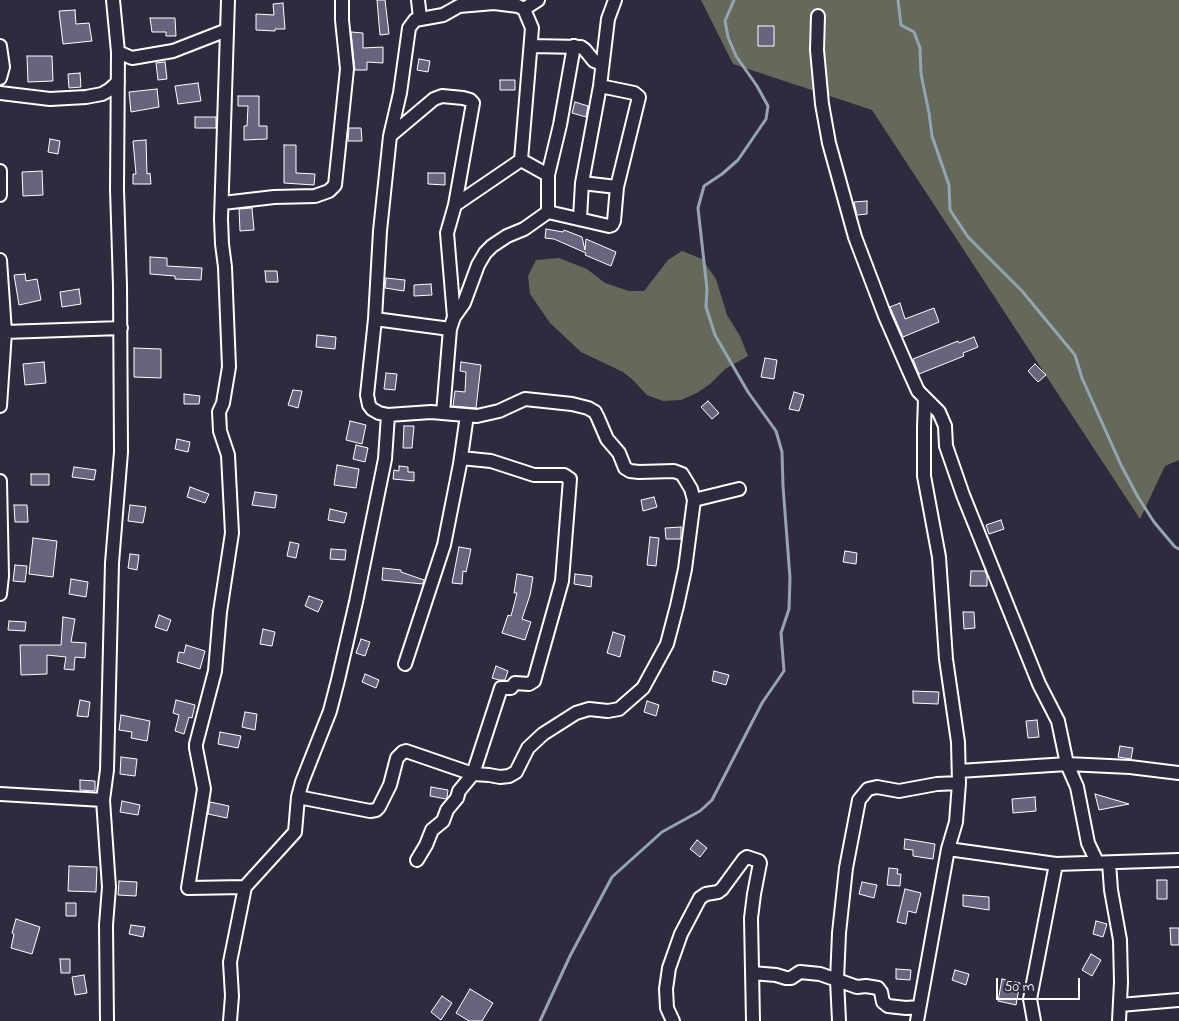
<!DOCTYPE html>
<html>
<head>
<meta charset="utf-8">
<style>
  body { margin:0 }
  #map { position:relative; width:1179px; height:1021px; overflow:hidden; background:#2f2a3d; font-family:"Indie Flower",sans-serif }
  canvas { display:block }
  .scale { position:absolute; left:996px; top:978px; width:84px; height:22px; box-sizing:border-box; border:2px solid #fff; border-top:0; padding-left:6px; font-size:15px; line-height:18px; white-space:nowrap; color:#fff; -webkit-text-stroke:4px #2f2a3d; paint-order:stroke }
</style>
</head>
<body>
<div id="map">
<canvas width="1179" height="1021"></canvas>
<div class="scale">50 m</div>
</div>
<script>
const context = document.querySelector('canvas').getContext('2d');
context.lineJoin = 'round';
function fill(path, color) { context.fillStyle = color; context.fill(path, 'evenodd'); }
const toPath = rows => new Path2D(rows.map(r => 'M' + r).join(''));
function stroke(path, color, width, dash) { context.strokeStyle = color; context.lineWidth = width; context.lineCap = dash ? 'butt' : 'round'; context.setLineDash(dash || []); context.stroke(path); }
const green = toPath([
  [701,0,1179,0,1179,460,1165,466,1140,519,872,110,733,64],
  [682,251,702,259,716,279,727,315,740,336,748,356,725,369,710,384,697,393,681,400,663,401,647,395,633,380,623,372,581,352,550,323,530,294,528,276,536,260,559,258,587,269,605,283,629,291,644,291,668,260]
]);
const stream = toPath([
  [898,0,901,25,914,32,920,48,921,74,929,113,932,136,949,185,950,210,968,237,1022,291,1075,355,1082,378,1121,465,1138,497,1154,522,1175,547,1179,549],
  [540,1021,570,956,612,877,662,832,700,811,712,800,762,703,784,671,781,633,789,609,790,578,783,486,782,452,776,431,748,392,715,335,706,307,707,289,698,208,704,186,722,174,738,160,766,119,768,106,757,86,736,56,728,37,725,21,734,0]
]);
const building = toPath([
  [377,0,385,0,389,34,380,35,377,0],
  [283,3,285,29,275,29,275,31,256,30,256,14,274,15,273,4,283,3],
  [75,10,76,24,89,23,92,41,63,44,59,11,75,10],
  [150,18,175,18,176,36,166,36,166,32,152,32,150,18],
  [758,26,774,26,774,46,758,46,758,26],
  [351,32,363,33,363,48,383,47,383,63,367,62,367,70,355,70,351,32],
  [27,56,52,56,53,81,28,82,27,56],
  [419,59,430,61,428,72,417,70,419,59],
  [165,62,167,79,158,80,156,63,165,62],
  [80,73,81,87,69,88,68,74,80,73],
  [500,80,515,80,515,90,500,90,500,80],
  [198,83,201,101,178,104,175,86,198,83],
  [157,89,159,107,131,112,129,92,157,89],
  [238,96,259,96,259,126,267,126,267,139,244,140,244,126,247,126,248,106,238,106,238,96],
  [575,102,588,106,586,117,572,113,575,102],
  [195,117,216,117,216,128,195,128,195,117],
  [349,128,361,128,362,141,348,141,349,128],
  [50,139,60,141,58,154,48,152,50,139],
  [146,140,147,174,150,173,151,184,133,184,133,174,136,174,133,141,146,140],
  [284,145,296,145,296,173,315,174,314,185,284,183,284,145],
  [42,171,43,195,23,196,22,172,42,171],
  [428,173,445,173,445,185,428,184,428,173],
  [867,201,867,214,857,215,854,202,867,201],
  [252,208,254,230,240,231,239,209,252,208],
  [546,229,563,232,564,230,582,237,585,250,586,239,616,252,611,266,585,255,586,253,554,239,545,238,546,229],
  [150,257,167,258,167,266,202,268,201,280,175,279,175,276,150,274,150,257],
  [265,271,277,271,278,282,266,282,265,271],
  [25,274,26,281,37,279,41,300,19,305,14,275,25,274],
  [386,278,405,280,404,291,385,288,386,278],
  [431,284,432,295,414,296,414,285,431,284],
  [79,289,81,304,62,307,60,292,79,289],
  [900,303,905,319,934,308,939,322,903,337,890,307,900,303],
  [317,335,336,337,335,349,316,347,317,335],
  [974,337,978,347,963,353,964,356,919,374,913,359,958,341,959,343,974,337],
  [134,348,161,349,161,378,134,377,134,348],
  [765,358,777,360,774,379,761,377,765,358],
  [44,362,46,383,25,385,23,364,44,362],
  [461,362,481,365,476,408,453,406,455,391,465,392,466,372,460,371,461,362],
  [1035,364,1046,375,1038,382,1028,371,1035,364],
  [386,373,397,374,395,390,384,389,386,373],
  [293,390,302,391,298,408,288,405,293,390],
  [794,392,804,395,799,411,789,409,794,392],
  [184,394,200,396,199,404,184,404,184,394],
  [708,401,719,413,712,419,701,407,708,401],
  [350,421,366,425,362,444,346,440,350,421],
  [404,426,414,426,412,448,403,448,404,426],
  [177,439,190,442,188,452,175,449,177,439],
  [356,445,368,448,365,462,353,459,356,445],
  [337,465,359,469,356,488,334,485,337,465],
  [399,466,408,467,408,472,414,472,414,481,393,479,394,470,399,471,399,466],
  [74,467,96,470,94,480,72,477,74,467],
  [31,474,49,474,49,485,31,485,31,474],
  [190,487,209,494,205,503,187,497,190,487],
  [255,492,277,495,275,508,252,505,255,492],
  [654,497,657,507,643,511,641,500,654,497],
  [14,505,27,505,28,522,15,522,14,505],
  [130,505,146,507,143,523,128,521,130,505],
  [330,509,347,513,344,523,328,520,330,509],
  [1001,520,1004,529,989,534,986,525,1001,520],
  [681,527,681,539,666,539,665,528,681,527],
  [650,537,659,538,656,566,647,565,650,537],
  [33,538,57,541,53,577,29,574,33,538],
  [290,542,299,544,296,558,287,556,290,542],
  [459,547,471,549,466,572,463,571,462,584,452,583,459,547],
  [331,549,346,550,345,560,330,559,331,549],
  [845,551,857,553,856,564,843,562,845,551],
  [130,554,139,555,137,570,128,568,130,554],
  [15,565,27,566,25,582,13,581,15,565],
  [383,568,401,570,401,572,424,580,423,584,382,580,383,568],
  [971,571,985,571,987,576,987,586,970,586,971,571],
  [517,574,533,577,530,595,522,619,531,622,525,640,502,633,508,615,511,616,517,593,514,593,517,574],
  [575,574,592,576,591,587,574,584,575,574],
  [71,579,88,582,86,597,69,594,71,579],
  [309,596,323,601,318,612,305,606,309,596],
  [963,612,974,612,975,628,964,629,963,612],
  [159,615,171,620,167,631,155,627,159,615],
  [63,617,75,619,71,642,86,643,85,658,75,657,74,670,64,669,66,657,47,655,47,674,21,675,20,645,61,645,63,617],
  [9,621,26,622,25,631,8,630,9,621],
  [263,629,275,632,272,646,260,644,263,629],
  [613,632,625,636,620,657,607,653,613,632],
  [361,639,370,642,365,656,356,653,361,639],
  [186,645,205,651,200,669,177,662,179,652,184,653,186,645],
  [496,666,508,671,505,680,499,680,492,678,496,666],
  [714,671,729,675,726,685,712,681,714,671],
  [365,674,379,680,376,688,362,682,365,674],
  [913,691,939,692,938,704,913,703,913,691],
  [80,700,90,702,88,717,77,716,80,700],
  [176,700,195,705,192,718,189,717,184,734,175,731,179,715,173,713,176,700],
  [647,701,659,705,656,716,644,712,647,701],
  [245,712,257,714,255,730,242,727,245,712],
  [121,715,150,721,147,741,131,738,132,732,119,730,121,715],
  [1037,720,1039,737,1028,738,1026,721,1037,720],
  [220,732,241,736,238,748,218,744,220,732],
  [1120,746,1133,748,1131,759,1118,757,1120,746],
  [121,757,137,759,135,776,120,774,121,757],
  [80,780,95,781,95,791,80,790,80,780],
  [431,787,448,790,447,797,446,799,430,796,431,787],
  [1095,794,1129,804,1099,810,1095,794],
  [1035,797,1036,811,1013,813,1012,799,1035,797],
  [122,801,140,805,138,815,120,812,122,801],
  [210,802,229,806,227,818,208,814,210,802],
  [905,839,935,844,933,859,913,856,913,850,904,849,905,839],
  [697,840,707,848,700,857,690,849,697,840],
  [69,866,97,867,96,892,68,891,69,866],
  [889,868,898,869,897,874,901,874,900,886,887,885,889,868],
  [1157,880,1167,880,1167,899,1157,899,1157,880],
  [119,881,137,882,136,896,118,895,119,881],
  [862,882,877,885,874,898,859,894,862,882],
  [905,889,921,893,916,913,908,911,906,924,897,922,905,889],
  [963,895,989,897,989,910,963,906,963,895],
  [66,903,76,903,76,916,66,916,66,903],
  [16,919,40,927,32,954,11,948,14,934,12,933,16,919],
  [1096,921,1107,924,1103,937,1093,934,1096,921],
  [131,925,145,927,143,937,129,934,131,925],
  [1170,928,1179,928,1179,945,1171,945,1170,928],
  [1091,954,1101,960,1092,976,1082,970,1091,954],
  [60,959,70,959,70,973,61,973,60,959],
  [896,969,911,970,910,980,896,979,896,969],
  [955,970,969,974,966,985,952,980,955,970],
  [84,975,87,993,75,995,72,977,84,975],
  [1002,979,1020,983,1016,1005,998,1001,1002,979],
  [470,989,493,1003,482,1021,469,1021,456,1013,470,989],
  [442,996,452,1003,441,1020,431,1012,442,996]
]);
const street = toPath([
  [228,0,221,219,222,244,225,267,229,367,223,403,219,412,220,431,228,455,232,533,220,612,215,671,196,744,196,748,204,789,188,888,245,887,230,962,232,996,230,1021],
  [418,0,420,18],
  [524,9,538,0],
  [818,16,817,50,822,104,829,143,855,237,885,316,909,371,918,391,939,412,945,426,946,446,963,495,1039,684,1058,721,1067,764,1077,787,1088,843,1097,862],
  [0,46,3,67,0,78],
  [531,46,581,47,585,50,594,61,602,64],
  [118,52,132,58,173,51,227,30],
  [0,93,50,99,86,97,102,94,109,90,118,82],
  [390,136,434,99,442,96,463,98,470,100,473,103,455,205,447,233,454,317,450,329],
  [521,160,548,175],
  [0,171,0,195],
  [582,183,617,187],
  [223,203,274,197,315,196,329,191,335,185,347,69,342,20,342,0],
  [548,212,609,226,612,225,614,221,617,187,639,97,634,93,600,86],
  [548,212,548,175,560,125,574,46],
  [580,218,582,183,600,86,608,19,615,0],
  [0,260,5,332,0,406],
  [454,317,464,303,478,265,485,253,492,246,507,236,524,229,548,212],
  [375,319,450,329,443,413],
  [5,332,121,328],
  [0,481,2,576,0,594],
  [694,500,739,489],
  [405,664,444,545,460,464,467,415],
  [959,771,1067,764,1130,767,1179,773],
  [0,794,103,800],
  [298,797,370,811,376,810,379,807,390,785,397,758,403,752,406,751,473,774,489,775,500,777,509,776,516,772,528,748,543,734,576,713,589,709,608,711,619,709,643,688,667,644,677,606,685,569,694,500,691,489,682,474,674,471,639,472,630,471,625,468,619,453,607,439,598,418,595,412,588,408,572,404,525,399,499,411,477,416,431,412,388,415],
  [948,849,1056,864,1179,860],
  [417,860,426,845,432,830,443,821,447,810,457,798,459,791,473,774,501,688,511,688,515,683,529,684,534,681,562,581,570,479,564,475,534,475,491,461,461,458],
  [1109,863,1111,890,1120,940,1121,982,1119,1021],
  [245,887,295,832,298,797,302,782,330,711,338,680,356,602,385,459,388,415,379,413,372,409,369,405,367,395,375,319,380,231,390,136,400,93,409,28,415,20,443,15,459,6,494,3,518,6,524,9,532,28,521,160,455,205],
  [752,973,776,975,786,978,791,978,800,972,820,974,857,987,866,986,878,988,881,992,883,1002,888,1006,906,1008,919,1007],
  [1120,1005,1179,1000],
  [107,1021,106,925,109,887,103,800,107,770,112,563,121,452,120,286,117,189,118,52,113,0],
  [673,1021,667,1008,666,989,669,968,681,934,700,898,706,894,718,892,722,889,744,859,747,857,759,861,760,863,754,894,751,918,753,1021],
  [839,1021,837,980,839,933,846,868,859,800,868,789,877,787,899,791,937,784,959,783],
  [917,1021,948,849,956,822,959,783,958,742,946,659,939,557,924,476,924,428,925,398],
  [1034,1021,1030,999,1056,864]
]);
fill(green, '#64695b');
stroke(stream, '#95a4af', 3);
fill(building, '#69647e');
stroke(building, '#fff', 1);
stroke(street, '#fff', 16);
stroke(street, '#2f2a3d', 12);
</script>
</body>
</html>
